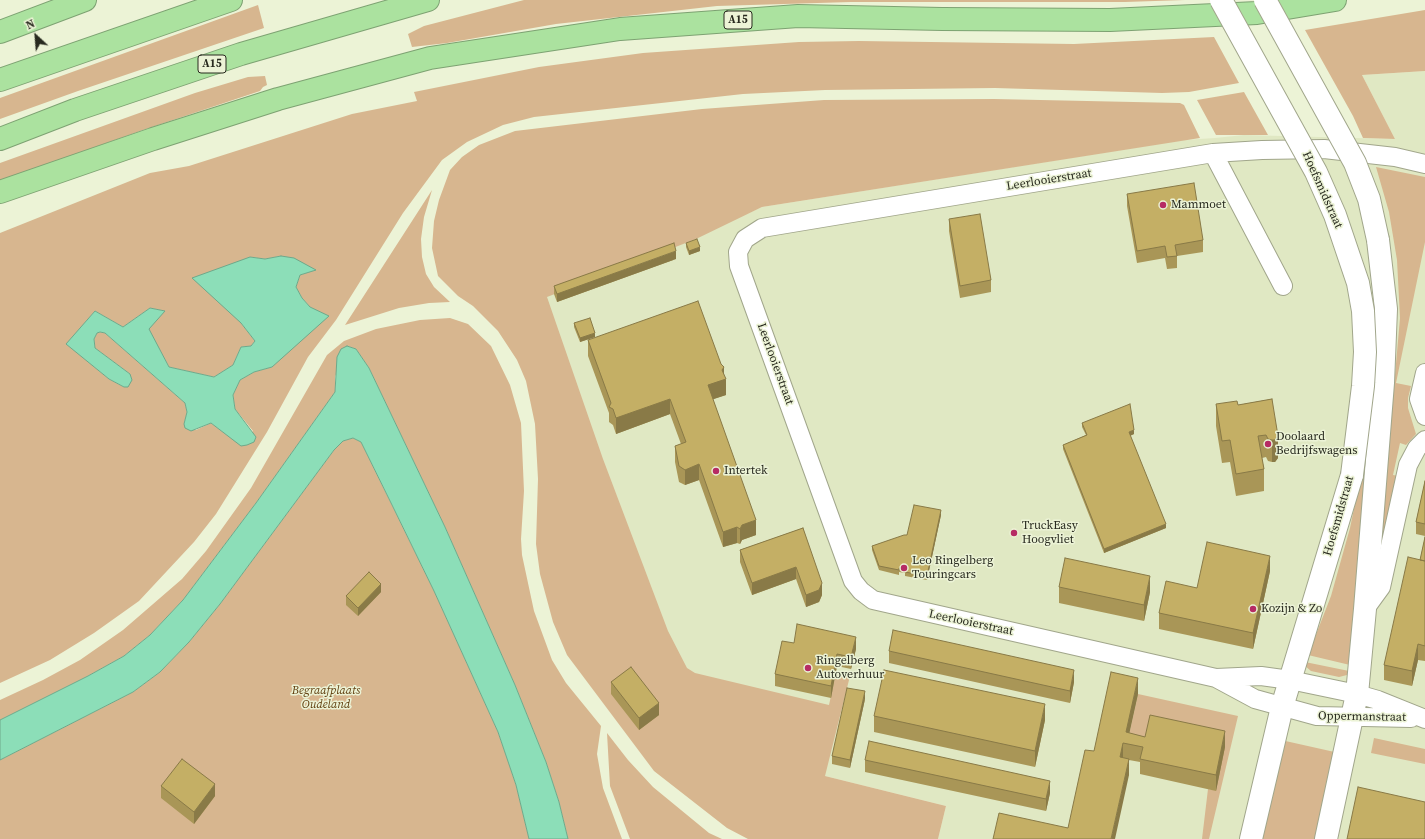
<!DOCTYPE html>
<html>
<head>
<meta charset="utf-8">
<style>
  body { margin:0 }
  #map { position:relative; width:1425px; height:839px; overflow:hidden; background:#ecf3d6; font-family:"Source Serif 4",serif }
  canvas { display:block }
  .north { position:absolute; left:16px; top:16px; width:40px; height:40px; -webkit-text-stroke:3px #ecf3d6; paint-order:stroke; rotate:334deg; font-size:11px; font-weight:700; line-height:16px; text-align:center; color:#282a1f }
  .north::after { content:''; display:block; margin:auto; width:14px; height:18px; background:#282a1f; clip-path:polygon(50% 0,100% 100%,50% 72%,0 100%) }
</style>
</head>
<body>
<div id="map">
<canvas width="1425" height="839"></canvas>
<div class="north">N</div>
</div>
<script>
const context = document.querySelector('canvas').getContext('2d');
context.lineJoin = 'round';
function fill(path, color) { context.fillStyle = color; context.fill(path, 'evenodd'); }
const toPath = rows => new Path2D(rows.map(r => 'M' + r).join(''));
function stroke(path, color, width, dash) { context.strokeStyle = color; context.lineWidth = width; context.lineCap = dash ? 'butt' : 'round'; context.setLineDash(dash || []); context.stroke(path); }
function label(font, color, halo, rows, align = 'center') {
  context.font = font + ' "Source Serif 4",serif'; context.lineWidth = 3; context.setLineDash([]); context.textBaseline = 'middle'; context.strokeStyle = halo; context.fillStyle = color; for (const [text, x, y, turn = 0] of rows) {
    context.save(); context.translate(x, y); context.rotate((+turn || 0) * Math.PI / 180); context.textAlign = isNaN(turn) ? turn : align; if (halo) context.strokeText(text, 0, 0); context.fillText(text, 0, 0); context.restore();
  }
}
const built = toPath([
  [1425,71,1425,839,938,839,946,806,825,776,686,676,646,591,544,296,733,220,762,207,1183,140,1215,138,1244,135,1395,139,1362,75]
]);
const green = toPath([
  [524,0,1185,0,1125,2,851,2,717,6,556,24,447,43,412,47,408,34,424,26],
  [258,5,264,28,78,91,0,119,0,98],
  [1425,10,1425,71,1362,75,1395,139,1363,138,1353,116,1305,30],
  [1214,37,1239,83,1189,92,1162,93,995,88,825,90,743,94,534,117,503,125,467,142,442,160,403,213,336,320,308,357,267,432,216,514,194,542,139,601,94,633,50,660,0,683,0,233,150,173,189,166,352,114,417,101,414,92,539,67,643,53,799,42,859,41,1074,44],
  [281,256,315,270,300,275,296,287,302,298,310,307,321,314,272,367,254,372,240,380,233,395,235,409,253,431,241,445,211,423,196,430,184,424,187,412,185,403,105,333,100,332,97,333,94,339,95,348,130,374,124,387,109,379,67,344,95,311,123,327,150,308,164,311,148,329,169,367,214,377,233,365,241,347,251,346,255,341,241,323,250,257,265,259],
  [265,76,267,85,263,87,260,91,143,130,0,181,0,163,195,93,248,77],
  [1244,92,1268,135,1216,135,1197,100],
  [994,99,1180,103,1184,105,1200,138,762,207,696,239,547,297,603,459,668,631,687,668,695,673,829,705,836,673,850,676,825,776,946,806,938,839,748,839,727,828,654,771,567,655,553,622,540,574,536,544,538,479,535,424,526,381,517,360,498,331,473,306,458,296,438,276,432,248,434,221,439,200,450,170,462,157,479,145,515,131,702,109,824,100],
  [1376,167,1425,177,1425,242,1396,383,1411,386,1408,398,1408,408,1416,434,1406,445,1400,443,1393,475,1399,476,1377,580,1400,318,1397,260,1389,212],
  [432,190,424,217,421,239,422,257,426,274,434,287,450,302,429,303,399,308,345,325],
  [450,318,468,324,491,346,510,385,521,423,524,491,521,539,522,555,534,611,552,660,566,683,601,726,597,754,603,788,622,839,568,839,559,802,546,762,515,685,445,527,369,368,356,349,347,346,335,377,335,392,256,503,183,600,150,635,124,656,88,676,0,720,0,700,43,680,80,660,123,630,182,579,206,551,251,488,327,355,344,341,376,329,420,320],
  [353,438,361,442,434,591,498,732,516,785,529,839,0,839,0,760,133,692,160,672,189,642,220,604,334,450,343,441],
  [1362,470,1368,471,1350,665,1308,655,1331,596,1350,528],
  [1305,662,1349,671,1347,675,1339,677,1311,671,1304,665],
  [1138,694,1238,716,1209,839,1202,839,1208,789,1216,790,1145,752,1126,748],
  [607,733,628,760,653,787,709,833,722,839,630,839,610,786],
  [1374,738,1425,749,1425,764,1371,753],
  [1281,740,1339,753,1320,839,1257,839]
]);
const water = toPath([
  [281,256,294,258,316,270,300,275,296,287,302,298,310,307,329,316,272,367,254,372,240,380,233,395,235,409,256,437,254,442,247,445,241,446,211,423,191,431,185,428,184,424,187,412,185,403,105,333,100,332,97,333,94,339,95,348,130,374,132,380,128,387,124,387,109,379,66,344,95,311,123,327,150,308,165,311,149,329,169,367,214,377,233,365,241,347,251,346,255,341,241,323,192,278,250,257,265,259,281,256],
  [347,346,356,349,369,368,445,527,515,685,546,762,559,802,568,839,529,839,516,785,498,732,434,591,393,507,361,442,353,438,343,441,334,450,220,604,189,642,160,672,133,692,0,760,0,720,88,676,124,656,150,635,183,600,256,503,335,392,337,357,341,349,347,346]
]);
const street = toPath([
  [1213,153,1283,286],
  [1425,164,1395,157,1324,149,1262,150,1213,153,762,228,745,239,738,252,739,266,853,581,861,591,873,600,1216,678,1261,676,1290,680,1357,694,1378,700,1425,719],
  [1425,373,1419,399,1425,416],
  [1365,609,1381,587,1408,465,1417,448,1425,440],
  [1216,678,1255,699,1317,716,1411,718]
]);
const secondary = toPath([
  [1251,839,1282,707,1352,475],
  [1326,839,1357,694,1365,609,1383,383,1386,309,1378,240]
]);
const highway = toPath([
  [0,32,85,0],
  [0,80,231,0],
  [0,139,75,110,241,54,428,0],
  [0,192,153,139,278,99,430,58,620,29,798,16,942,19,1110,20,1257,13,1335,0]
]);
const secondaryBridge = toPath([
  [1221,0,1316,172,1335,215,1358,283,1363,311,1365,352,1363,386,1352,475],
  [1265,0,1355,163,1369,199,1378,240]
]);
const wall = toPath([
  [1127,194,1203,240,1203,252,1177,256,1177,268,1167,269,1165,258,1137,263,1127,206],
  [949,219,991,280,991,292,960,298,949,231],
  [686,243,700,251,689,255,686,247],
  [676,259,557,302,554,294,554,286],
  [574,323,595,337,580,342,574,327],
  [588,340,724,375,726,395,713,399,756,535,742,540,740,544,737,543,723,547,699,480,685,485,679,482,675,462,675,446,681,444,670,414,616,434,613,425,609,422,609,413,588,356],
  [1272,399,1278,458,1275,462,1272,462,1268,461,1266,457,1262,458,1264,469,1264,491,1236,496,1230,462,1222,463,1216,426,1216,404,1238,405],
  [1082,423,1134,434,1130,436,1166,528,1104,553,1063,449,1063,445,1086,435,1082,427],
  [1425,481,1425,536,1416,534,1416,522],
  [941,515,927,580,905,576,905,573,899,572,899,575,879,570,872,550,872,546,907,535],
  [803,528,822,595,819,602,806,607,796,579,752,595,740,562,740,550],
  [1425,537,1425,661,1418,660,1412,686,1384,680,1384,665,1420,560],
  [1270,571,1253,649,1159,629,1159,613,1197,588],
  [1059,587,1150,592,1144,621,1059,603],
  [381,592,358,616,346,605,346,596],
  [794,643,856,649,851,669,837,666,831,698,775,686,775,674],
  [889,651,1074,682,1070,703,889,663],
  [611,682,659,715,639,730,611,694],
  [1138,694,1129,733,1145,737,1225,747,1216,791,1140,774,1140,762,1129,760,1129,775,1068,828,1094,751],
  [865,699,850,768,832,764,832,756],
  [874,716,1045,720,1035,767,874,732],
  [865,760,1050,793,1046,811,865,772],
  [161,786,215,796,194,824,161,798]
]);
const shadedWall = toPath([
  [700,247,700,251,689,255,689,251],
  [676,251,676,259,557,302,557,294],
  [595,333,595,337,580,342,580,338],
  [724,367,724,380,726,379,726,395,708,401,708,385],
  [670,399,670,414,616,434,616,418],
  [1134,430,1134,434,1129,436,1129,432],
  [1278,436,1278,458,1275,462,1272,462,1272,440],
  [699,464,699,480,685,485,685,470],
  [941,510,941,515,927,580,927,576],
  [756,520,756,535,742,540,740,544,740,529,742,525],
  [1166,524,1166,528,1104,553,1104,549],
  [737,527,737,543,723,547,723,532],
  [1270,556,1270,571,1253,649,1253,633],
  [796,567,796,579,752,595,752,583],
  [1150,576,1150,592,1144,621,1144,605],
  [822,583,822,595,819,602,806,607,806,595],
  [381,584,381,592,358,616,358,608],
  [856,637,856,649,851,669,851,657],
  [1418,644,1418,660,1412,686,1412,671],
  [837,654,837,666,831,698,831,686],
  [1074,670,1074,682,1070,703,1070,691],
  [1138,678,1138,694,1127,744,1126,732],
  [865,691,865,699,850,768,850,760],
  [659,703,659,715,639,730,639,718],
  [1045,704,1045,720,1035,767,1035,751],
  [1225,731,1225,747,1216,791,1216,775],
  [1123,743,1123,759,1120,757],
  [1129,759,1129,775,1115,839,1111,839],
  [1050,781,1050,793,1046,811,1046,799],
  [215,784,215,796,194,824,194,812]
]);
const building = toPath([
  [1194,183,1203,240,1175,245,1177,256,1167,257,1165,246,1137,251,1127,194,1194,183],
  [980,214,991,280,960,286,949,219,980,214],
  [697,239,700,247,689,251,686,243,697,239],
  [674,243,676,251,557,294,554,286,674,243],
  [698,301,721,364,724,367,722,370,726,379,708,385,756,520,742,525,740,529,737,527,723,532,699,464,685,470,679,466,675,446,686,442,670,399,616,418,613,409,609,407,611,403,588,340,698,301],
  [590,318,595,333,580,338,574,323,590,318],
  [1272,399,1278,436,1275,440,1272,440,1268,439,1266,435,1258,436,1264,469,1236,474,1230,440,1222,441,1216,404,1237,401,1238,405,1272,399],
  [1130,404,1134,430,1129,432,1166,524,1104,549,1063,445,1087,435,1082,423,1130,404],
  [1425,481,1425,524,1416,522,1425,481],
  [914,505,941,510,927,576,905,572,905,569,899,568,899,570,879,566,872,546,904,535,907,535,914,505],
  [803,528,822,583,819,590,806,595,796,567,752,583,740,550,803,528],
  [1425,537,1425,561,1420,560,1425,537],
  [1207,542,1270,556,1253,633,1159,613,1166,581,1197,588,1207,542],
  [1408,557,1425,561,1425,646,1418,644,1412,671,1384,665,1408,557],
  [1065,558,1150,576,1144,605,1059,587,1065,558],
  [369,572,381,584,358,608,346,596,369,572],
  [797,624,856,637,851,657,837,654,831,686,775,674,782,641,794,643,797,624],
  [893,630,1074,670,1070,691,889,651,893,630],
  [631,667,659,703,639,718,611,682,631,667],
  [884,670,1045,704,1035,751,874,716,884,670],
  [1111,672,1138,678,1126,732,1145,737,1150,715,1225,731,1216,775,1140,759,1143,747,1123,743,1120,757,1129,759,1111,839,993,839,999,813,1068,828,1085,750,1094,751,1111,672],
  [847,688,865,691,850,760,832,756,847,688],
  [869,741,1050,781,1046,799,865,760,869,741],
  [182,759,215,784,194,812,161,786,182,759],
  [1358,787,1425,802,1425,839,1347,839,1358,787]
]);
const markers = [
  [1163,205,4,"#b62b64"],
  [1268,444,4,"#b62b64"],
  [716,471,4,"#b62b64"],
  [1014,533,4,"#b62b64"],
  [904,568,4,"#b62b64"],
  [1253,609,4,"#b62b64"],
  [808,668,4,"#b62b64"]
];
const shields = [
  [738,20,28],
  [212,64,28]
];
const shieldNames = [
  ["A15",738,20],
  ["A15",212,64]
];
const streetNames = [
  ["Leerlooierstraat",1049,180,-9],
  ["Hoefsmidstraat",1322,190,66],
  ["Leerlooierstraat",775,364,70],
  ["Hoefsmidstraat",1339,516,-74],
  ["Leerlooierstraat",971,623,12],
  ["Oppermanstraat",1362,717,1]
];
const poiNames = [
  ["Mammoet",1171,205],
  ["Doolaard",1276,437],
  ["Bedrijfswagens",1276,451],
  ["Intertek",724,471],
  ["TruckEasy",1022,526],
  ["Hoogvliet",1022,540],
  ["Leo Ringelberg",912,561],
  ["Touringcars",912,575],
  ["Kozijn & Zo",1261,609],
  ["Ringelberg",816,661],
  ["Autoverhuur",816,675]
];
const parkNames = [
  ["Begraafplaats",326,691],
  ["Oudeland",326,705]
];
fill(built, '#e0e8c3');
fill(green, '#d7b68f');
fill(water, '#8cdeb8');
stroke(water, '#6ea88a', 1);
stroke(street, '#a1a68b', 20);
stroke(secondary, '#a1a68b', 24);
stroke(highway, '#7da272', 24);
stroke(street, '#fff', 18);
stroke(secondary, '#fff', 22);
stroke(highway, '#abe29f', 22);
stroke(secondaryBridge, '#a1a68b', 24, []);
stroke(secondaryBridge, '#fff', 22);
fill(wall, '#a99657');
fill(shadedWall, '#897a47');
fill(building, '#c4af65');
stroke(building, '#897a47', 1);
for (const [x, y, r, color] of markers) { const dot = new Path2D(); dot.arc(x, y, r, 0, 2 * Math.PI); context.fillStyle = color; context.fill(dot); stroke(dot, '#ecf3d6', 1.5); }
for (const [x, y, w] of shields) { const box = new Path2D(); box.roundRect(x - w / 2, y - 9, w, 18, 3); context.fillStyle = '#ecf3d6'; context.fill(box); stroke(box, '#282a1f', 1); }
label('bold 11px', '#282a1f', null, shieldNames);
label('12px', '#282a1f', '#ecf3d6', streetNames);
label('12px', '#282a1f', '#ecf3d6', poiNames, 'left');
label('italic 12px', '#613f0f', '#ecf3d6', parkNames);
</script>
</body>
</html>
